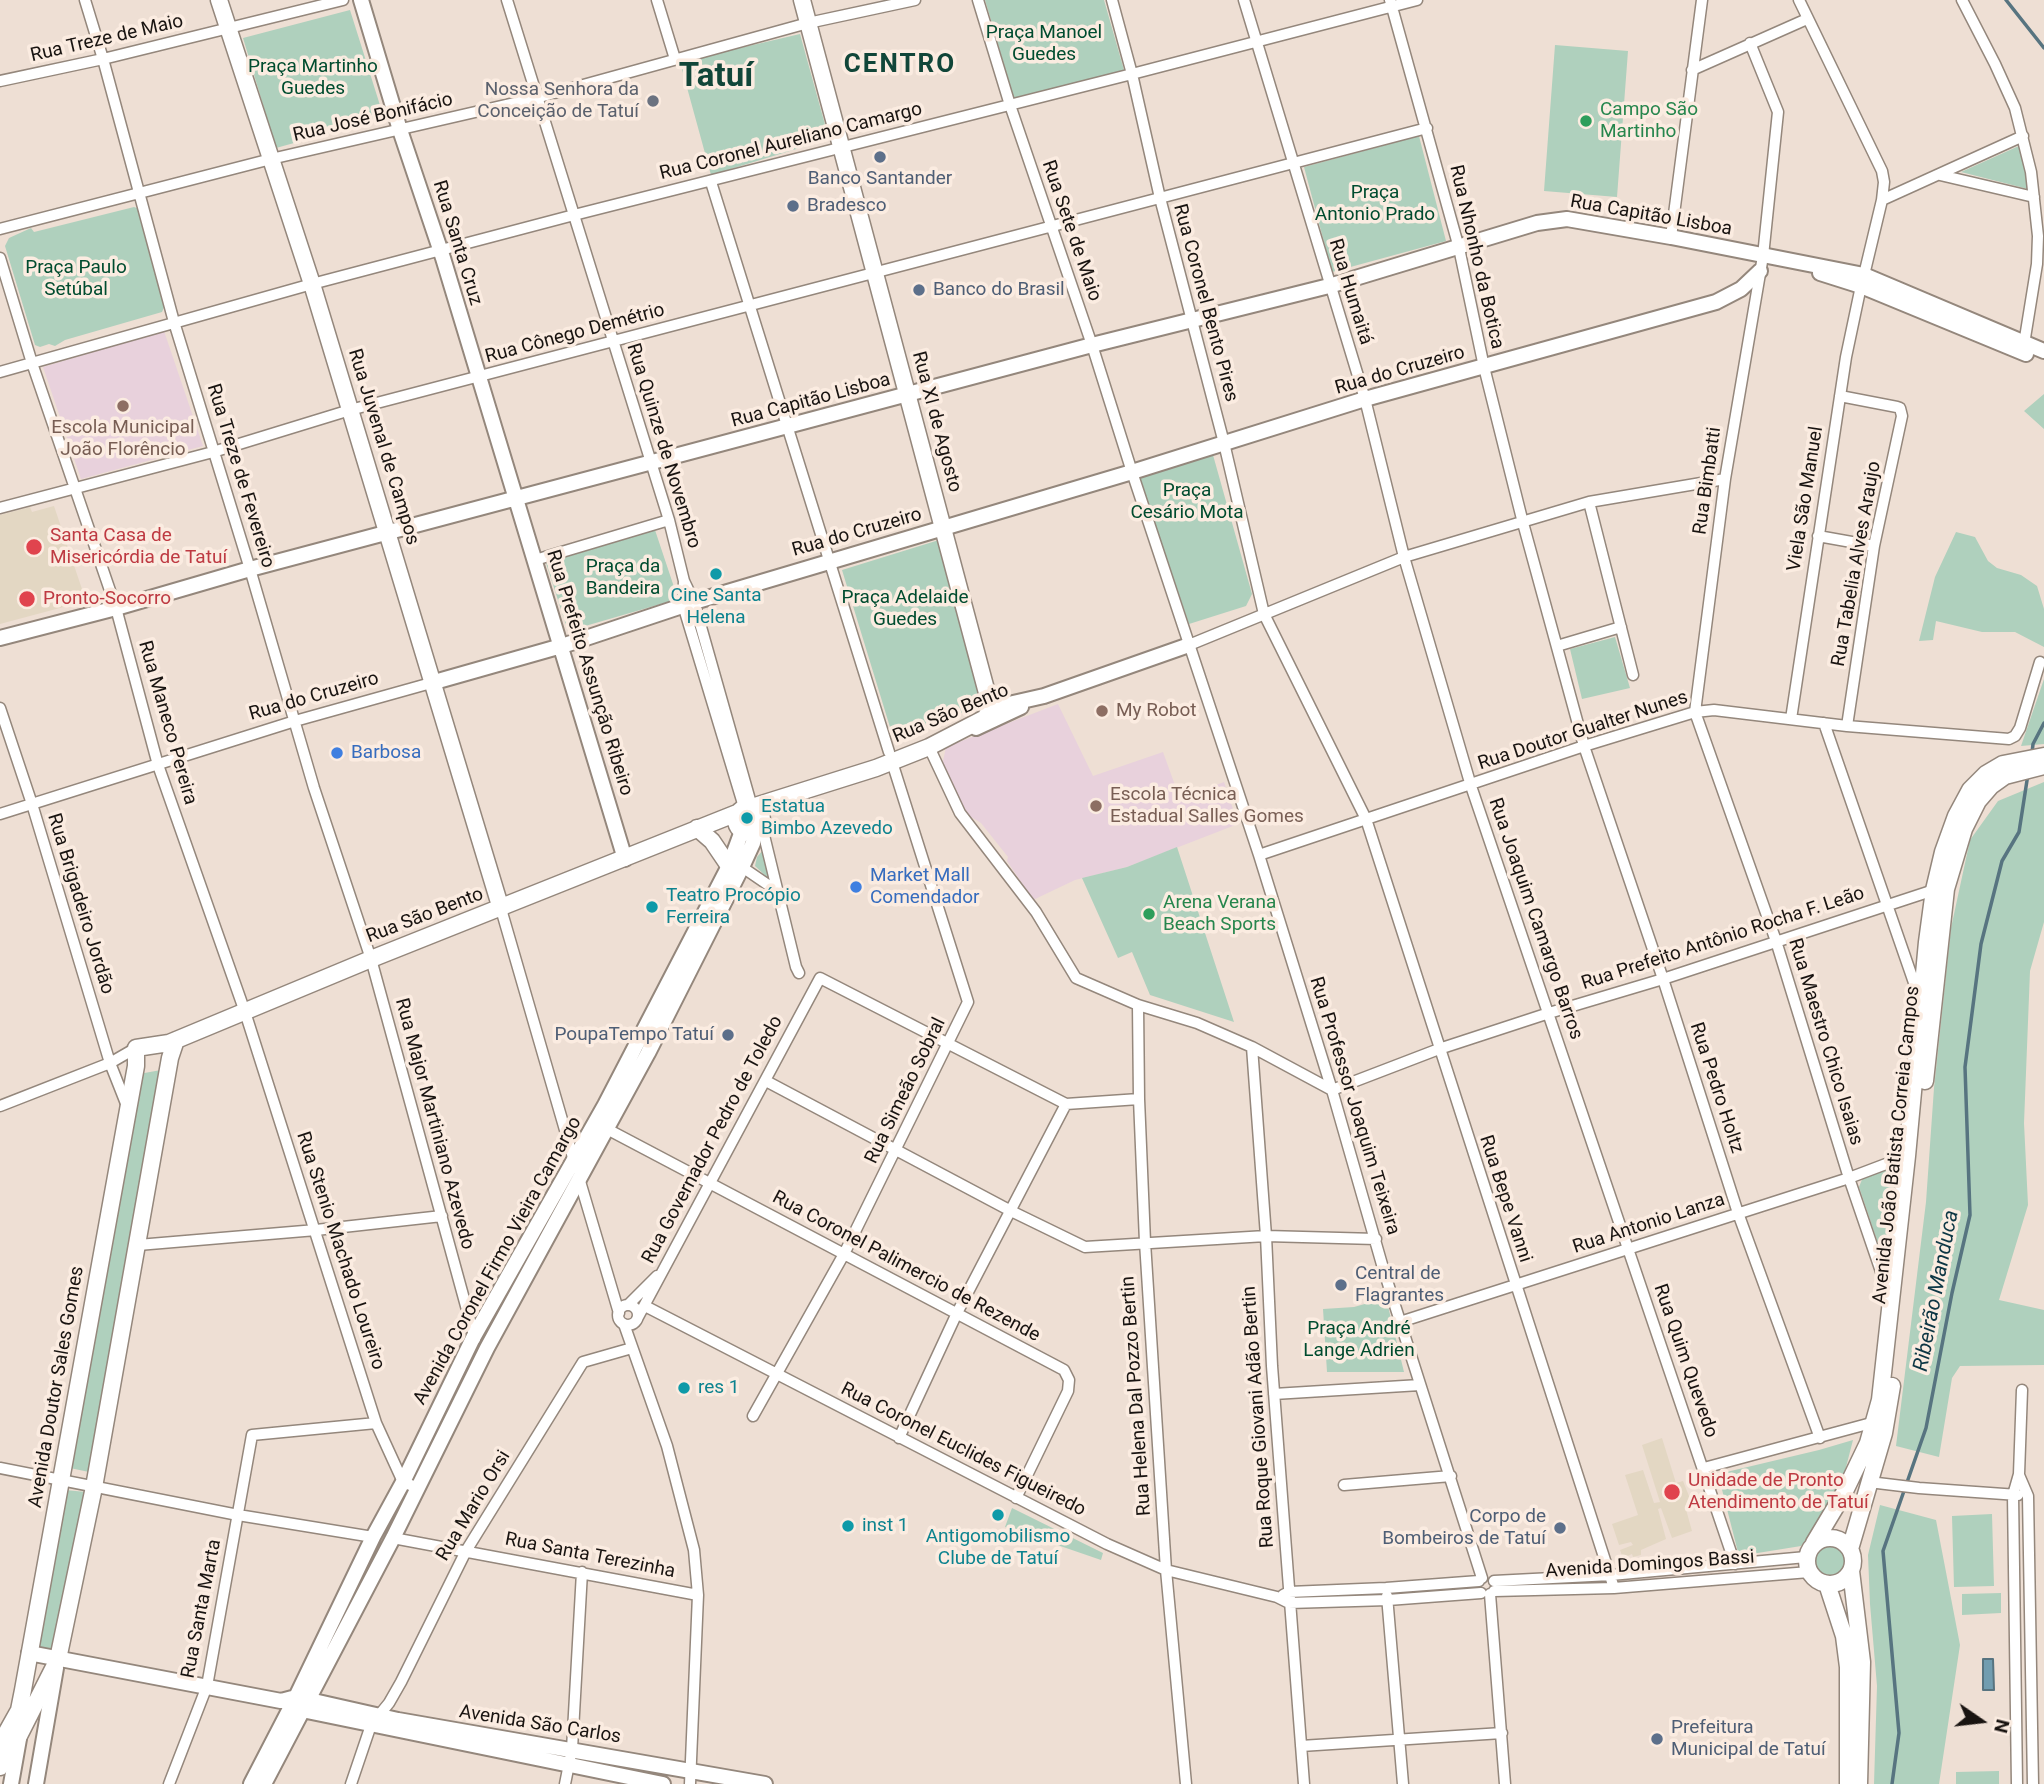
<!DOCTYPE html>
<html>
<head>
<meta charset="utf-8">
<style>
  body { margin:0 }
  #map { position:relative; width:2044px; height:1784px; overflow:hidden; background:#eedfd4; font-family:Roboto,sans-serif }
  canvas { display:block }
  .north { position:absolute; left:1946px; top:1686px; width:70px; height:70px; -webkit-text-stroke:5px #fbece1; paint-order:stroke; rotate:104deg; font-size:19px; font-weight:700; line-height:28px; text-align:center; color:#191411 }
  .north::after { content:''; display:block; margin:auto; width:24px; height:32px; background:#191411; clip-path:polygon(50% 0,100% 100%,50% 72%,0 100%) }
</style>
</head>
<body>
<div id="map">
<canvas width="2044" height="1784"></canvas>
<div class="north">N</div>
</div>
<script>
const context = document.querySelector('canvas').getContext('2d');
context.lineJoin = 'round';
function fill(path, color) { context.fillStyle = color; context.fill(path, 'evenodd'); }
const toPath = rows => new Path2D(rows.map(r => 'M' + r).join(''));
function stroke(path, color, width, dash) { context.strokeStyle = color; context.lineWidth = width; context.lineCap = dash ? 'butt' : 'round'; context.setLineDash(dash || []); context.stroke(path); }
function label(font, color, halo, rows, align = 'center') {
  context.font = font + ' Roboto,sans-serif'; context.lineWidth = 7; context.setLineDash([]); context.textBaseline = 'middle'; context.strokeStyle = halo; context.fillStyle = color; for (const [text, x, y, turn = 0] of rows) {
    context.save(); context.translate(x, y); context.rotate((+turn || 0) * Math.PI / 180); context.textAlign = isNaN(turn) ? turn : align; if (halo) context.strokeText(text, 0, 0); context.fillText(text, 0, 0); context.restore();
  }
}
const education = toPath([
  [164,331,203,446,81,479,43,367],
  [1058,704,1093,776,1163,752,1180,799,1224,782,1238,824,1127,867,1075,880,1033,900,1007,861,1008,857,981,823,963,812,942,766,946,747]
]);
const medical = toPath([
  [54,506,86,601,0,624,0,515,30,507,32,512],
  [1662,1438,1676,1483,1683,1481,1691,1501,1685,1506,1692,1531,1672,1538,1661,1508,1658,1509,1666,1539,1641,1550,1641,1555,1633,1557,1632,1554,1623,1558,1620,1550,1633,1545,1631,1542,1619,1545,1612,1524,1638,1515,1625,1475,1643,1470,1654,1503,1660,1502,1642,1445]
]);
const green = toPath([
  [985,0,1104,0,1124,70,1014,99],
  [350,10,384,118,276,148,243,38],
  [800,34,829,139,711,175,680,62],
  [1555,45,1628,51,1617,197,1544,191],
  [1419,136,1446,241,1332,272,1304,167],
  [2021,145,2028,189,1961,172],
  [134,207,142,210,165,305,162,312,65,340,55,346,49,344,40,347,35,345,5,246,9,238,31,228,34,232],
  [2044,394,2044,429,2024,411],
  [1213,455,1252,594,1246,606,1189,624,1139,477],
  [655,530,678,599,568,631,546,563],
  [1956,532,1975,537,1988,561,1997,568,2021,575,2037,586,2044,609,2044,647,2015,632,1982,632,1936,621,1933,640,1919,641,1935,577],
  [939,540,979,697,972,709,893,737,842,570],
  [1615,637,1630,688,1582,699,1570,649],
  [2044,679,2044,744,2021,746],
  [2044,782,2044,922,2030,971,2024,1123,2028,1205,1999,1300,2044,1310,2044,1365,1960,1366,1952,1378,1939,1457,1896,1446,1926,1202,1934,1088,1951,928,1970,840,1998,801],
  [1177,847,1234,1022,1150,995,1132,952,1118,958,1082,878,1127,867],
  [763,850,771,878,769,879,755,866,757,857],
  [161,1070,89,1472,70,1468,139,1074],
  [1892,1167,1899,1170,1889,1267,1886,1267,1859,1187,1863,1177],
  [1386,1298,1404,1372,1327,1372,1323,1309,1354,1307],
  [1853,1440,1844,1475,1832,1506,1801,1546,1739,1556,1718,1474,1819,1450],
  [65,1490,86,1492,54,1651,35,1647],
  [1880,1505,1936,1520,1960,1645,1939,1784,1874,1784,1877,1686,1870,1604,1868,1555],
  [1012,1508,1103,1553,1101,1560,1005,1527],
  [1992,1514,1994,1586,1954,1587,1952,1516],
  '1813 1560a16 16 0 1 1 32 0a16 16 0 1 1-32 0Z',
  [2001,1593,2001,1613,1962,1615,1962,1594],
  [1999,1771,1999,1784,1956,1784,1956,1772]
]);
const water = toPath([
  [1983,1659,1993,1659,1994,1690,1983,1690,1983,1659]
]);
const stream = toPath([
  [2006,0,2044,48],
  [2032,753,2033,744,2044,723],
  [1892,1784,1899,1733,1883,1551,1926,1428,1952,1293,1970,1215,1965,1067,1981,944,2002,861,2019,832,2028,774]
]);
const street = toPath([
  [85,0,103,59,174,322,250,569,314,788,371,959,475,1339],
  [507,0,669,520,684,581,694,602,752,807],
  [657,0,675,59],
  [978,0,1010,105,1092,345,1132,472,1259,855,1332,1090,1383,1268,1482,1578],
  [1112,0,1132,74,1160,198,1224,443,1264,614,1366,819,1614,1588],
  [1244,0,1365,399,1404,557,1471,786,1735,1564],
  [1390,0,1459,248,1484,367,1523,523,1584,746,1663,979,1738,1213,1820,1438],
  [1799,0,1882,171,1884,182,1882,200,1864,275],
  [1962,0,1995,64,2015,108,2031,172,2038,236,2037,264,2024,344],
  [1750,43,1778,112,1763,256,1725,479,1695,712,1776,941,1849,1178,1889,1295],
  [1692,70,1807,19],
  [0,81,103,59,343,0],
  [1940,175,2034,197],
  [711,182,889,752],
  [1882,200,2023,136],
  [0,229,271,159,536,98,808,23,915,0],
  [1671,237,1702,0],
  [0,258,32,363,116,608,158,765,245,1012,376,1423,403,1482,418,1488],
  [0,372,312,284,574,215,1132,74,1417,0],
  [1840,396,1897,407,1900,408,1902,416,1874,546,1847,726],
  [1589,502,1633,675],
  [0,508,213,452,350,410,1427,128],
  [1818,536,1874,546],
  [535,560,669,520],
  [684,581,683,605,744,807],
  [1189,645,1404,557,1589,502,1725,479],
  [1557,646,1621,627],
  [0,708,32,804,110,1063,127,1106],
  [1791,719,1846,357,1861,286],
  [1824,723,1919,997],
  [929,747,960,813,1036,912,1076,978,1138,1005,1197,1023,1252,1047,1332,1090,1439,1049,1549,1013,1663,979,1934,890],
  [0,814,295,721,431,683],
  [761,823,796,967,799,973],
  [1259,855,1584,746,1695,712,1714,710,1847,726,2009,739,2015,736,2020,728,2040,662],
  [736,867,742,867,777,891],
  [501,909,574,1161],
  [1138,1005,1139,1099,1145,1242,1166,1570,1186,1784],
  [1252,1047,1266,1236,1272,1366,1304,1784],
  [766,1081,1011,1211,1085,1247,1266,1236,1376,1239],
  [1066,1104,1139,1099],
  [0,1106,110,1063,136,1048],
  [607,1129,1064,1370,1069,1380,1068,1391,1016,1498],
  [579,1178,619,1313],
  [138,1245,316,1230,442,1216],
  [628,1305,657,1276],
  '618 1315a10 10 0 1 1 20 0a10 10 0 1 1-20 0Z',
  [645,1306,1107,1544,1166,1570,1277,1597,1289,1603,1388,1600,1481,1593],
  [637,1319,820,978,1066,1104],
  [1400,1322,1849,1178,1907,1156],
  [624,1324,667,1446,694,1550,698,1595,690,1784],
  [1274,1394,1420,1385],
  [753,1416,844,1254,968,1002,892,762],
  [899,1438,957,1313,1066,1104],
  [0,1468,238,1515,373,1537],
  [1704,1468,1875,1422],
  [2019,1475,2028,1496,2033,1784],
  [1869,1482,1919,1488,2018,1495],
  [1344,1485,1451,1476],
  [393,1538,698,1595],
  [1494,1581,1611,1575,1806,1557],
  [1494,1591,1614,1588,1809,1572],
  [1490,1594,1505,1784],
  [1283,1595,1289,1592,1386,1588,1479,1581],
  [1387,1596,1403,1784],
  [1301,1746,1502,1733],
  [169,1784,207,1686,252,1435,376,1423],
  [351,1784,371,1725,389,1703,401,1682,466,1551,583,1362,632,1348],
  [565,1784,572,1749,582,1572],
  [2017,1784,2013,1495,2019,1474,2022,1390]
]);
const secondary = toPath([
  [361,0,400,130,443,258,625,859],
  [1820,273,1861,286,2026,354],
  [0,638,116,608,250,569,1092,345,1329,286,1537,223,1567,219,1671,237,1864,275,2044,351],
  [431,683,565,645,694,602,1132,472,1365,399,1716,302,1741,289,1760,271],
  [991,708,1044,696,1189,645],
  [976,728,1021,707],
  [29,1653,281,1701,296,1697,398,1720,765,1784],
  [297,1709,663,1784],
  [11,1784,19,1739],
  [36,1784,56,1668],
  [251,1784,296,1697,373,1537,403,1482,473,1338,605,1105,729,866,742,831],
  [264,1784,393,1538,487,1348,648,1053,742,867,753,843,755,831]
]);
const primary = toPath([
  [219,0,312,284,501,909],
  [802,0,991,708],
  [752,807,876,768,929,747,985,718,991,708],
  '736 820a13 13 0 1 1 26 0a13 13 0 1 1-26 0Z',
  [697,828,712,841,729,866],
  [1925,1081,1946,889,1964,829,1978,801,1991,786,2005,776,2044,766],
  '1807 1561a23 23 0 1 1 46 0a23 23 0 1 1-46 0Z',
  [1814,1543,1844,1493,1868,1443,1880,1400,1907,1156,1927,942,1934,890,1943,852,1956,816,1970,790,1986,774,2003,764,2044,756],
  [1850,1549,1884,1433,1892,1386],
  [1851,1571,1862,1662,1859,1784],
  [1827,1584,1844,1636,1848,1667,1848,1784],
  [20,1734,19,1710,23,1690,136,1066,136,1048,169,1043,371,959,737,813],
  [0,1744,18,1712],
  [0,1767,20,1734,58,1659,94,1487,170,1058,176,1040]
]);
const markers = [
  [653,101,7,"#6b7280"],
  [1586,121,7,"#2e9e5b"],
  [880,157,7,"#5c6f8a"],
  [793,206,7,"#5c6f8a"],
  [919,290,7,"#5c6f8a"],
  [123,406,7,"#8d6e63"],
  [34,547,9,"#e0444e"],
  [716,574,7,"#0f9aa8"],
  [27,599,9,"#e0444e"],
  [1102,711,7,"#8d6e63"],
  [337,753,7,"#3f7fe0"],
  [1096,806,7,"#8d6e63"],
  [747,818,7,"#0f9aa8"],
  [856,887,7,"#3f7fe0"],
  [652,907,7,"#0f9aa8"],
  [1149,914,7,"#2e9e5b"],
  [728,1035,7,"#5c6f8a"],
  [1341,1285,7,"#5c6f8a"],
  [684,1388,7,"#0f9aa8"],
  [1672,1492,9,"#e0444e"],
  [998,1515,7,"#0f9aa8"],
  [848,1526,7,"#0f9aa8"],
  [1560,1528,7,"#5c6f8a"],
  [1657,1739,7,"#5c6f8a"]
];
const parkNames = [
  ["Praça Manoel",1044,33],
  ["Guedes",1044,55],
  ["Praça Martinho",313,67],
  ["Guedes",313,89],
  ["Praça",1375,193],
  ["Antonio Prado",1375,215],
  ["Praça Paulo",76,268],
  ["Setúbal",76,290],
  ["Praça",1187,491],
  ["Cesário Mota",1187,513],
  ["Praça da",623,567],
  ["Bandeira",623,589],
  ["Praça Adelaide",905,598],
  ["Guedes",905,620],
  ["Praça André",1359,1329],
  ["Lange Adrien",1359,1351]
];
const streetNames = [
  ["Rua Treze de Maio",107,39,-13],
  ["Rua José Bonifácio",373,118,-13],
  ["Rua Coronel Aureliano Camargo",791,142,-14],
  ["Rua Capitão Lisboa",1651,216,10],
  ["Rua Sete de Maio",1071,231,71],
  ["Rua Santa Cruz",457,243,73],
  ["Rua Nhonho da Botica",1476,257,77],
  ["Rua Humaitá",1350,292,73],
  ["Rua Coronel Bento Pires",1205,303,75],
  ["Rua Cônego Demétrio",575,334,-15],
  ["Rua do Cruzeiro",1400,371,-16],
  ["Rua Capitão Lisboa",811,401,-15],
  ["Rua XI de Agosto",936,422,75],
  ["Rua Quinze de Novembro",663,446,73],
  ["Rua Juvenal de Campos",383,447,73],
  ["Rua Treze de Fevereiro",240,476,73],
  ["Rua Bimbatti",1708,481,-82],
  ["Viela São Manuel",1806,499,-81],
  ["Rua do Cruzeiro",857,533,-16],
  ["Rua Tabelia Alves Araujo",1857,564,-80],
  ["Rua Prefeito Assunção Ribeiro",589,673,73],
  ["Rua do Cruzeiro",314,697,-16],
  ["Rua São Bento",951,714,-23],
  ["Rua Maneco Pereira",167,723,74],
  ["Rua Doutor Gualter Nunes",1583,731,-18],
  ["Rua Brigadeiro Jordão",80,904,73],
  ["Rua São Bento",425,916,-21],
  ["Rua Joaquim Camargo Barros",1535,919,71],
  ["Rua Prefeito Antônio Rocha F. Leão",1723,939,-18],
  ["Rua Maestro Chico Isaias",1825,1042,73],
  ["Rua Pedro Holtz",1716,1088,72],
  ["Rua Simeão Sobral",906,1091,-64],
  ["Rua Professor Joaquim Teixeira",1354,1106,73],
  ["Rua Major Martiniano Azevedo",434,1124,75],
  ["Rua Governador Pedro de Toledo",713,1140,-62],
  ["Avenida João Batista Correia Campos",1897,1145,-84],
  ["Rua Bepe Vanni",1505,1199,72],
  ["Rua Antonio Lanza",1649,1224,-18],
  ["Rua Stenio Machado Loureiro",340,1251,72],
  ["Avenida Coronel Firmo Vieira Camargo",498,1261,-61],
  ["Rua Coronel Palimercio de Rezende",906,1267,28],
  ["Rua Quim Quevedo",1685,1361,71],
  ["Avenida Doutor Sales Gomes",57,1387,-80],
  ["Rua Helena Dal Pozzo Bertin",1137,1396,-94],
  ["Rua Roque Giovani Adão Bertin",1259,1417,-94],
  ["Rua Coronel Euclides Figueiredo",963,1450,27],
  ["Rua Mario Orsi",474,1506,-59],
  ["Rua Santa Terezinha",590,1556,11],
  ["Avenida Domingos Bassi",1650,1565,-4],
  ["Rua Santa Marta",202,1609,-79],
  ["Avenida São Carlos",540,1725,9]
];
const worshipNames = [
  ["Nossa Senhora da",639,90],
  ["Conceição de Tatuí",639,112]
];
const leisureNames = [
  ["Campo São",1600,110],
  ["Martinho",1600,132],
  ["Arena Verana",1163,903],
  ["Beach Sports",1163,925]
];
const serviceNames = [
  ["Banco Santander",880,179,"center"],
  ["Bradesco",807,206],
  ["Banco do Brasil",933,290],
  ["PoupaTempo Tatuí",714,1035,"right"],
  ["Central de",1355,1274],
  ["Flagrantes",1355,1296],
  ["Corpo de",1546,1517,"right"],
  ["Bombeiros de Tatuí",1546,1539,"right"],
  ["Prefeitura",1671,1728],
  ["Municipal de Tatuí",1671,1750]
];
const educationNames = [
  ["Escola Municipal",123,428,"center"],
  ["João Florêncio",123,450,"center"],
  ["My Robot",1116,711],
  ["Escola Técnica",1110,795],
  ["Estadual Salles Gomes",1110,817]
];
const healthNames = [
  ["Santa Casa de",50,536],
  ["Misericórdia de Tatuí",50,558],
  ["Pronto-Socorro",43,599],
  ["Unidade de Pronto",1688,1481],
  ["Atendimento de Tatuí",1688,1503]
];
const cultureNames = [
  ["Cine Santa",716,596,"center"],
  ["Helena",716,618,"center"],
  ["Estatua",761,807],
  ["Bimbo Azevedo",761,829],
  ["Teatro Procópio",666,896],
  ["Ferreira",666,918],
  ["res 1",698,1388],
  ["inst 1",862,1526],
  ["Antigomobilismo",998,1537,"center"],
  ["Clube de Tatuí",998,1559,"center"]
];
const shopNames = [
  ["Barbosa",351,753],
  ["Market Mall",870,876],
  ["Comendador",870,898]
];
const waterNames = [
  ["Ribeirão Manduca",1937,1291,-79]
];
const districtNames = [
  ["CENTRO",900,65]
];
const townNames = [
  ["Tatuí",716,78]
];
fill(education, '#e8d1dc');
fill(medical, '#e3d7c3');
fill(green, '#afd0bd');
fill(water, '#719db0');
stroke(water, '#577480', 2);
stroke(stream, '#577480', 3.5);
stroke(street, '#94877c', 13);
stroke(secondary, '#94877c', 18);
stroke(primary, '#94877c', 19);
stroke(street, '#fff', 10);
stroke(secondary, '#fff', 14);
stroke(primary, '#fff', 16);
for (const [x, y, r, color] of markers) { const dot = new Path2D(); dot.arc(x, y, r, 0, 2 * Math.PI); context.fillStyle = color; context.fill(dot); stroke(dot, '#fbece1', 2.5); }
label('19px', '#004c2f', '#fbece1', parkNames);
label('19px', '#191411', '#fbece1', streetNames);
label('19px', '#5b616d', '#fbece1', worshipNames, 'right');
label('19px', '#27864d', '#fbece1', leisureNames, 'left');
label('19px', '#4e5e75', '#fbece1', serviceNames, 'left');
label('19px', '#785e54', '#fbece1', educationNames, 'left');
label('19px', '#be3a42', '#fbece1', healthNames, 'left');
label('19px', '#0d838f', '#fbece1', cultureNames, 'left');
label('19px', '#366cbe', '#fbece1', shopNames, 'left');
label('italic 21px', '#0d3644', '#fbece1', waterNames);
context.letterSpacing = '2px';
label('bold 26px', '#114639', '#fbece1', districtNames);
context.letterSpacing = '0px';
label('bold 33px', '#114639', '#fbece1', townNames);
</script>
</body>
</html>
